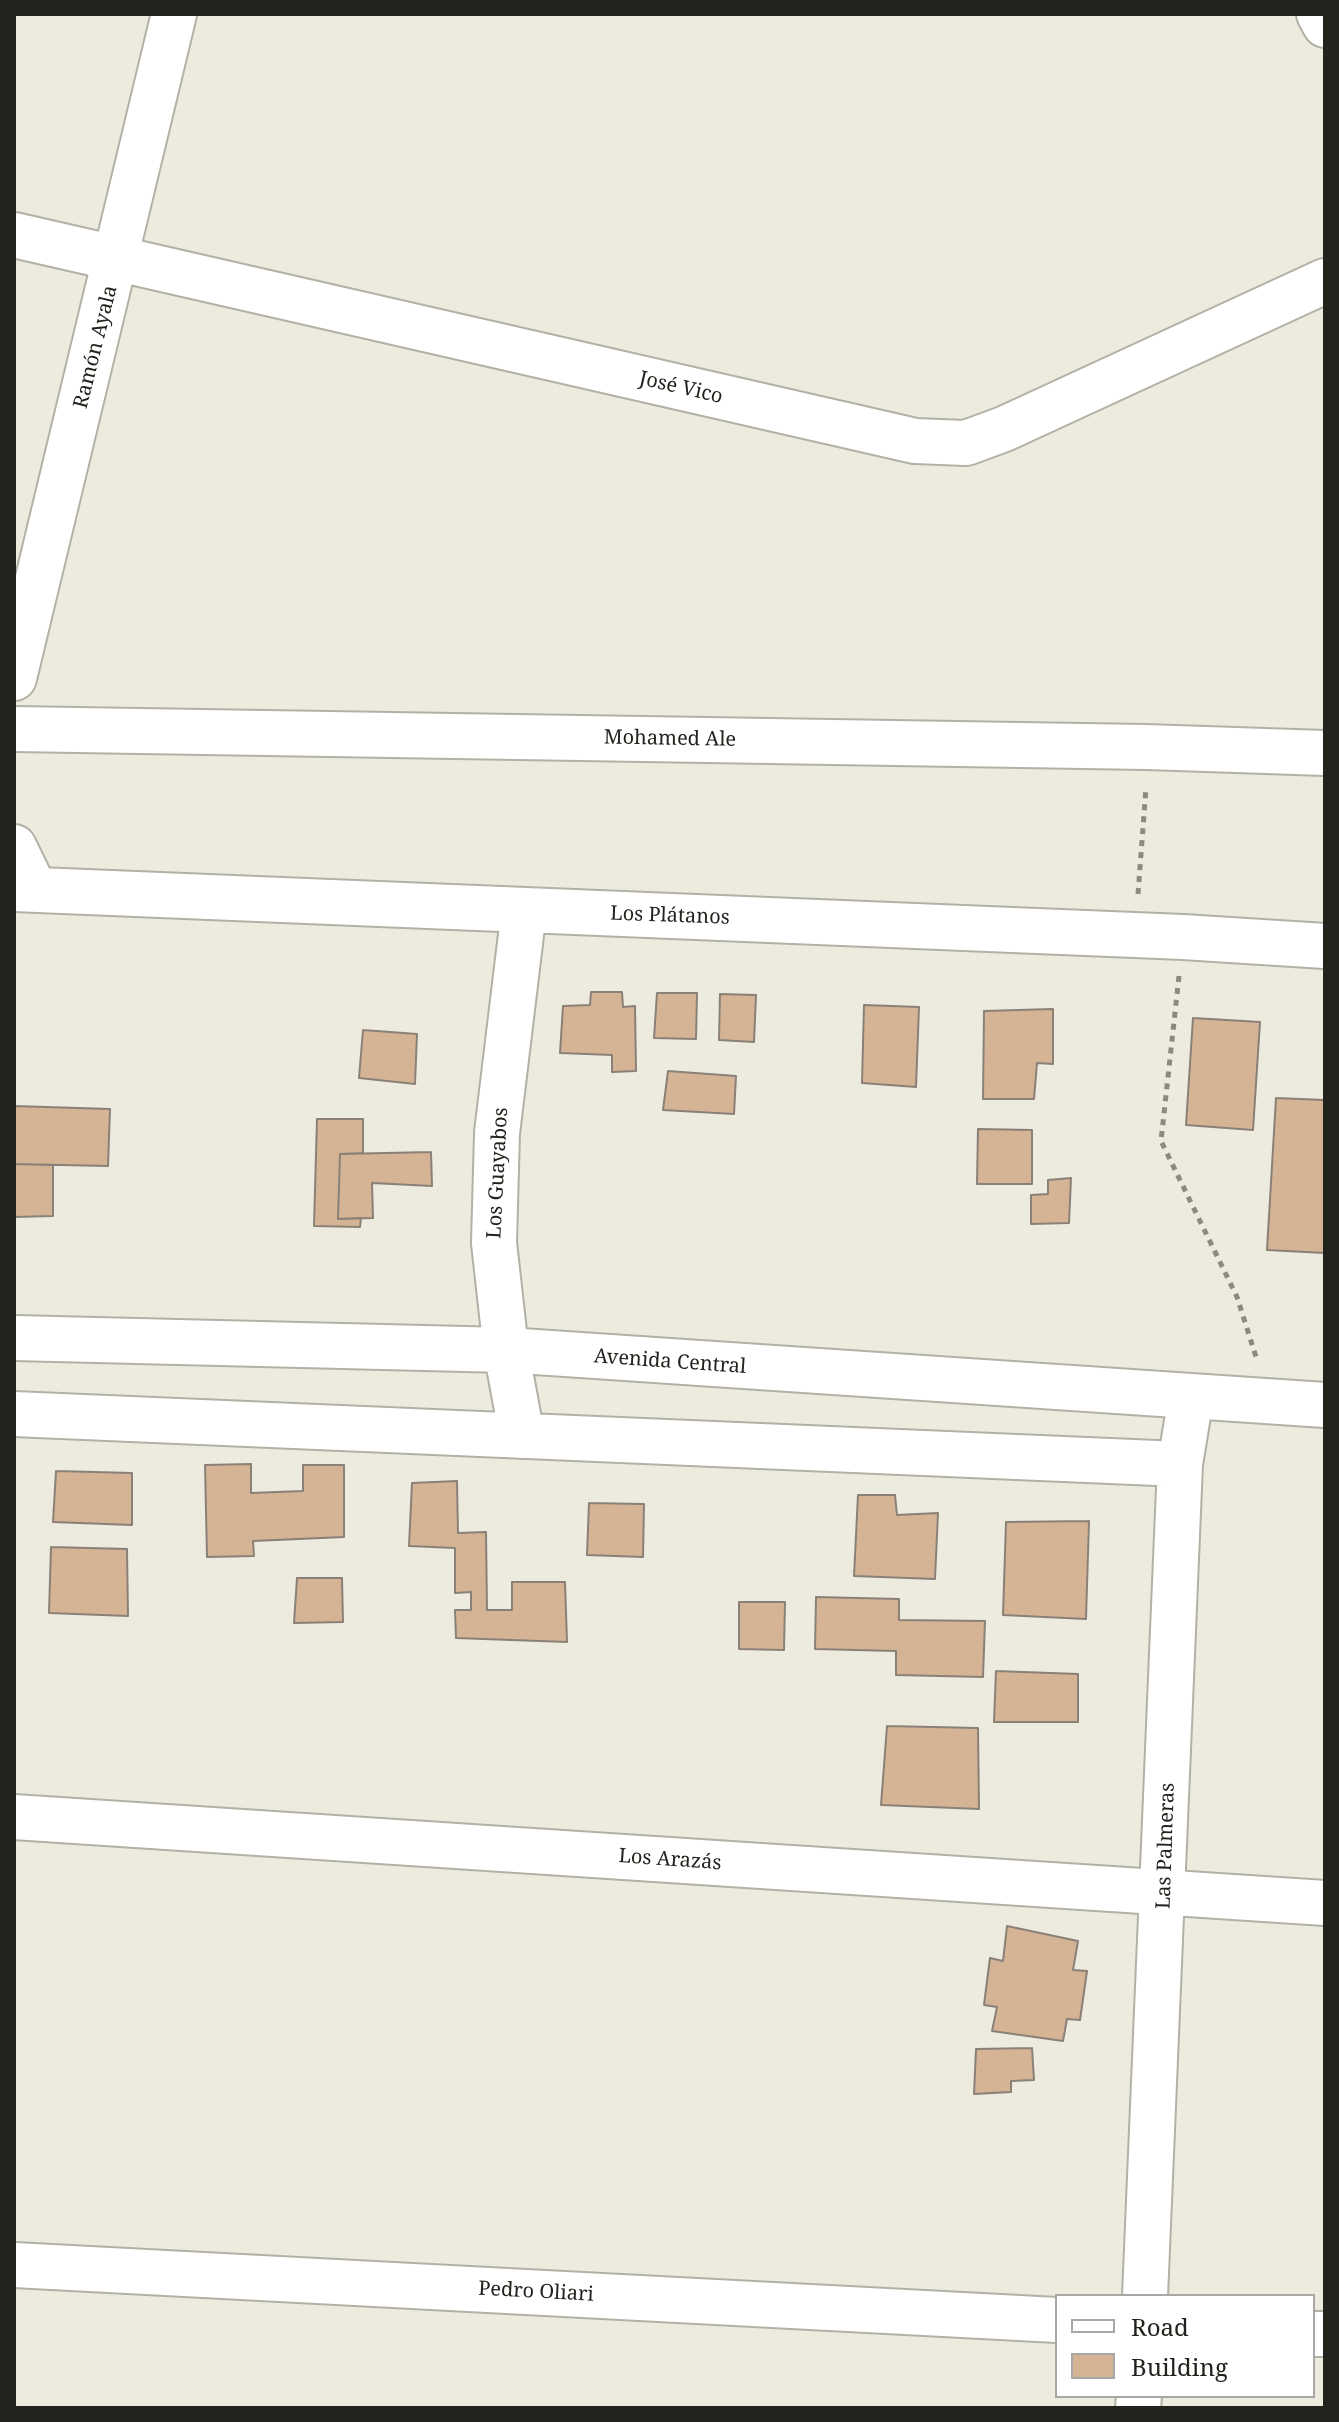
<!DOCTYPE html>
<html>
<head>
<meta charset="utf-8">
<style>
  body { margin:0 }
  #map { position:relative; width:1339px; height:2422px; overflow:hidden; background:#edebde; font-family:"Noto Serif",serif }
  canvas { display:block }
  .frame { position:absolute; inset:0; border:16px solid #23231e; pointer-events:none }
  .legend { position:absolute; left:1055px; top:2294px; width:260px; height:104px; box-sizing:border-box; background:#fff; border:2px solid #a7a7a5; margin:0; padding:10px 14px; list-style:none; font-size:24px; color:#23231e }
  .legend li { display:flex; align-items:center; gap:16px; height:40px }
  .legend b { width:40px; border:2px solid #a7a7a5 }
</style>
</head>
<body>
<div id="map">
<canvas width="1339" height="2422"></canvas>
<div class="frame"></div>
<ul class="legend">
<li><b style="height:10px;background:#fff"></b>Road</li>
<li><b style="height:22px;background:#d5b495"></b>Building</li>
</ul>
</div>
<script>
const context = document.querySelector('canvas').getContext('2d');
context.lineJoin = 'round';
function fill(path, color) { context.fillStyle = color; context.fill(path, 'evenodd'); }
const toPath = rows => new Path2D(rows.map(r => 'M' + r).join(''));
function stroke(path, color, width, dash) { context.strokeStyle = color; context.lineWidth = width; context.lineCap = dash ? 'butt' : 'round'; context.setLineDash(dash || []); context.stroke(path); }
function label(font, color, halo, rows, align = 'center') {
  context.font = font + ' "Noto Serif",serif'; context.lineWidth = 6; context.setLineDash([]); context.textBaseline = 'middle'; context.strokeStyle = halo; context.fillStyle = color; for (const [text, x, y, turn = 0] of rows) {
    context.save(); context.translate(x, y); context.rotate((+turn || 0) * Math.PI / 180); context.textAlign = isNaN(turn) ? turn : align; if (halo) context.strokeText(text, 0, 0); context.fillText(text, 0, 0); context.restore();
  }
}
const building = toPath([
  [591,992,622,992,623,1007,635,1006,636,1071,612,1072,612,1055,560,1053,563,1006,590,1005,591,992],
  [657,993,697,993,696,1039,654,1038,657,993],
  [720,994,756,995,754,1042,719,1040,720,994],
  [864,1005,919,1007,916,1087,862,1083,864,1005],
  [1053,1009,1053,1064,1037,1063,1034,1099,983,1099,984,1011,1053,1009],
  [1193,1018,1260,1022,1253,1130,1186,1125,1193,1018],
  [363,1030,417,1034,415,1084,359,1078,363,1030],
  [668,1071,736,1076,734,1114,663,1110,668,1071],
  [1276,1098,1325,1100,1325,1253,1267,1250,1276,1098],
  [14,1106,110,1109,108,1166,14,1164,14,1106],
  [317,1119,363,1119,363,1153,340,1154,338,1219,361,1218,360,1227,314,1226,317,1119],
  [978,1129,1032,1130,1032,1184,977,1184,978,1129],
  [431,1152,432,1186,372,1183,373,1218,338,1219,340,1154,431,1152],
  [14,1164,53,1165,53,1216,14,1217,14,1164],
  [1071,1178,1069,1223,1031,1224,1031,1195,1048,1194,1048,1180,1071,1178],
  [251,1464,251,1493,303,1491,303,1465,344,1465,344,1537,253,1541,254,1556,207,1557,205,1465,251,1464],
  [56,1471,132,1473,132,1525,53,1522,56,1471],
  [457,1481,458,1533,486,1532,487,1610,512,1610,512,1582,565,1582,567,1642,456,1638,455,1610,471,1610,471,1592,455,1593,455,1548,409,1546,412,1483,457,1481],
  [858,1495,895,1495,897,1515,938,1513,935,1579,854,1576,858,1495],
  [589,1503,644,1504,643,1557,587,1555,589,1503],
  [1089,1521,1086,1619,1003,1615,1006,1522,1089,1521],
  [51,1547,127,1549,128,1616,49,1613,51,1547],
  [297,1578,342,1578,343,1622,294,1623,297,1578],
  [816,1597,899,1599,899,1620,985,1621,983,1677,896,1675,896,1651,815,1649,816,1597],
  [739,1602,785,1602,784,1650,739,1649,739,1602],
  [996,1671,1078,1674,1078,1722,994,1722,996,1671],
  [887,1726,978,1728,979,1809,881,1805,887,1726],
  [1007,1926,1078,1941,1073,1970,1087,1971,1080,2020,1067,2019,1063,2041,992,2031,997,2007,984,2005,990,1958,1003,1961,1007,1926],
  [1032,2048,1034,2080,1011,2081,1011,2092,974,2094,976,2049,1032,2048]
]);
const path = toPath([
  [1138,894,1146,788],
  [1179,976,1161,1141,1237,1297,1257,1360]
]);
const minor = toPath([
  [1319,14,1325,25],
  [14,235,915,441,966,443,1004,429,1325,281],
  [14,678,174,14],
  [14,729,1146,747,1325,753],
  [14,847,35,890],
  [14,889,1183,937,1325,946],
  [14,1338,506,1350,1325,1405],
  [14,1414,1180,1464],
  [522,1436,506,1350,494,1243,497,1133,524,910],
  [14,1817,1325,1903],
  [14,2265,1057,2320],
  [1145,2296,1180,1464,1191,1397],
  [1313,2334,1325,2334],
  [1138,2408,1139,2396]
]);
const streetNames = [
  ["Ramón Ayala",96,347,-76],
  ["José Vico",681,388,13],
  ["Mohamed Ale",670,739,1],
  ["Los Plátanos",670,916,2],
  ["Los Guayabos",498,1173,-87],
  ["Avenida Central",670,1362,4],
  ["Las Palmeras",1166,1846,-88],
  ["Los Arazás",670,1860,4],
  ["Pedro Oliari",536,2292,3]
];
fill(building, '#d5b495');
stroke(building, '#8a8078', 2);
stroke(minor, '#b3b1a5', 48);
stroke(path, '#8b8a81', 5, [6, 6]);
stroke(minor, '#fff', 44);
label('20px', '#23231e', '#fff', streetNames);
</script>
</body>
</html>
